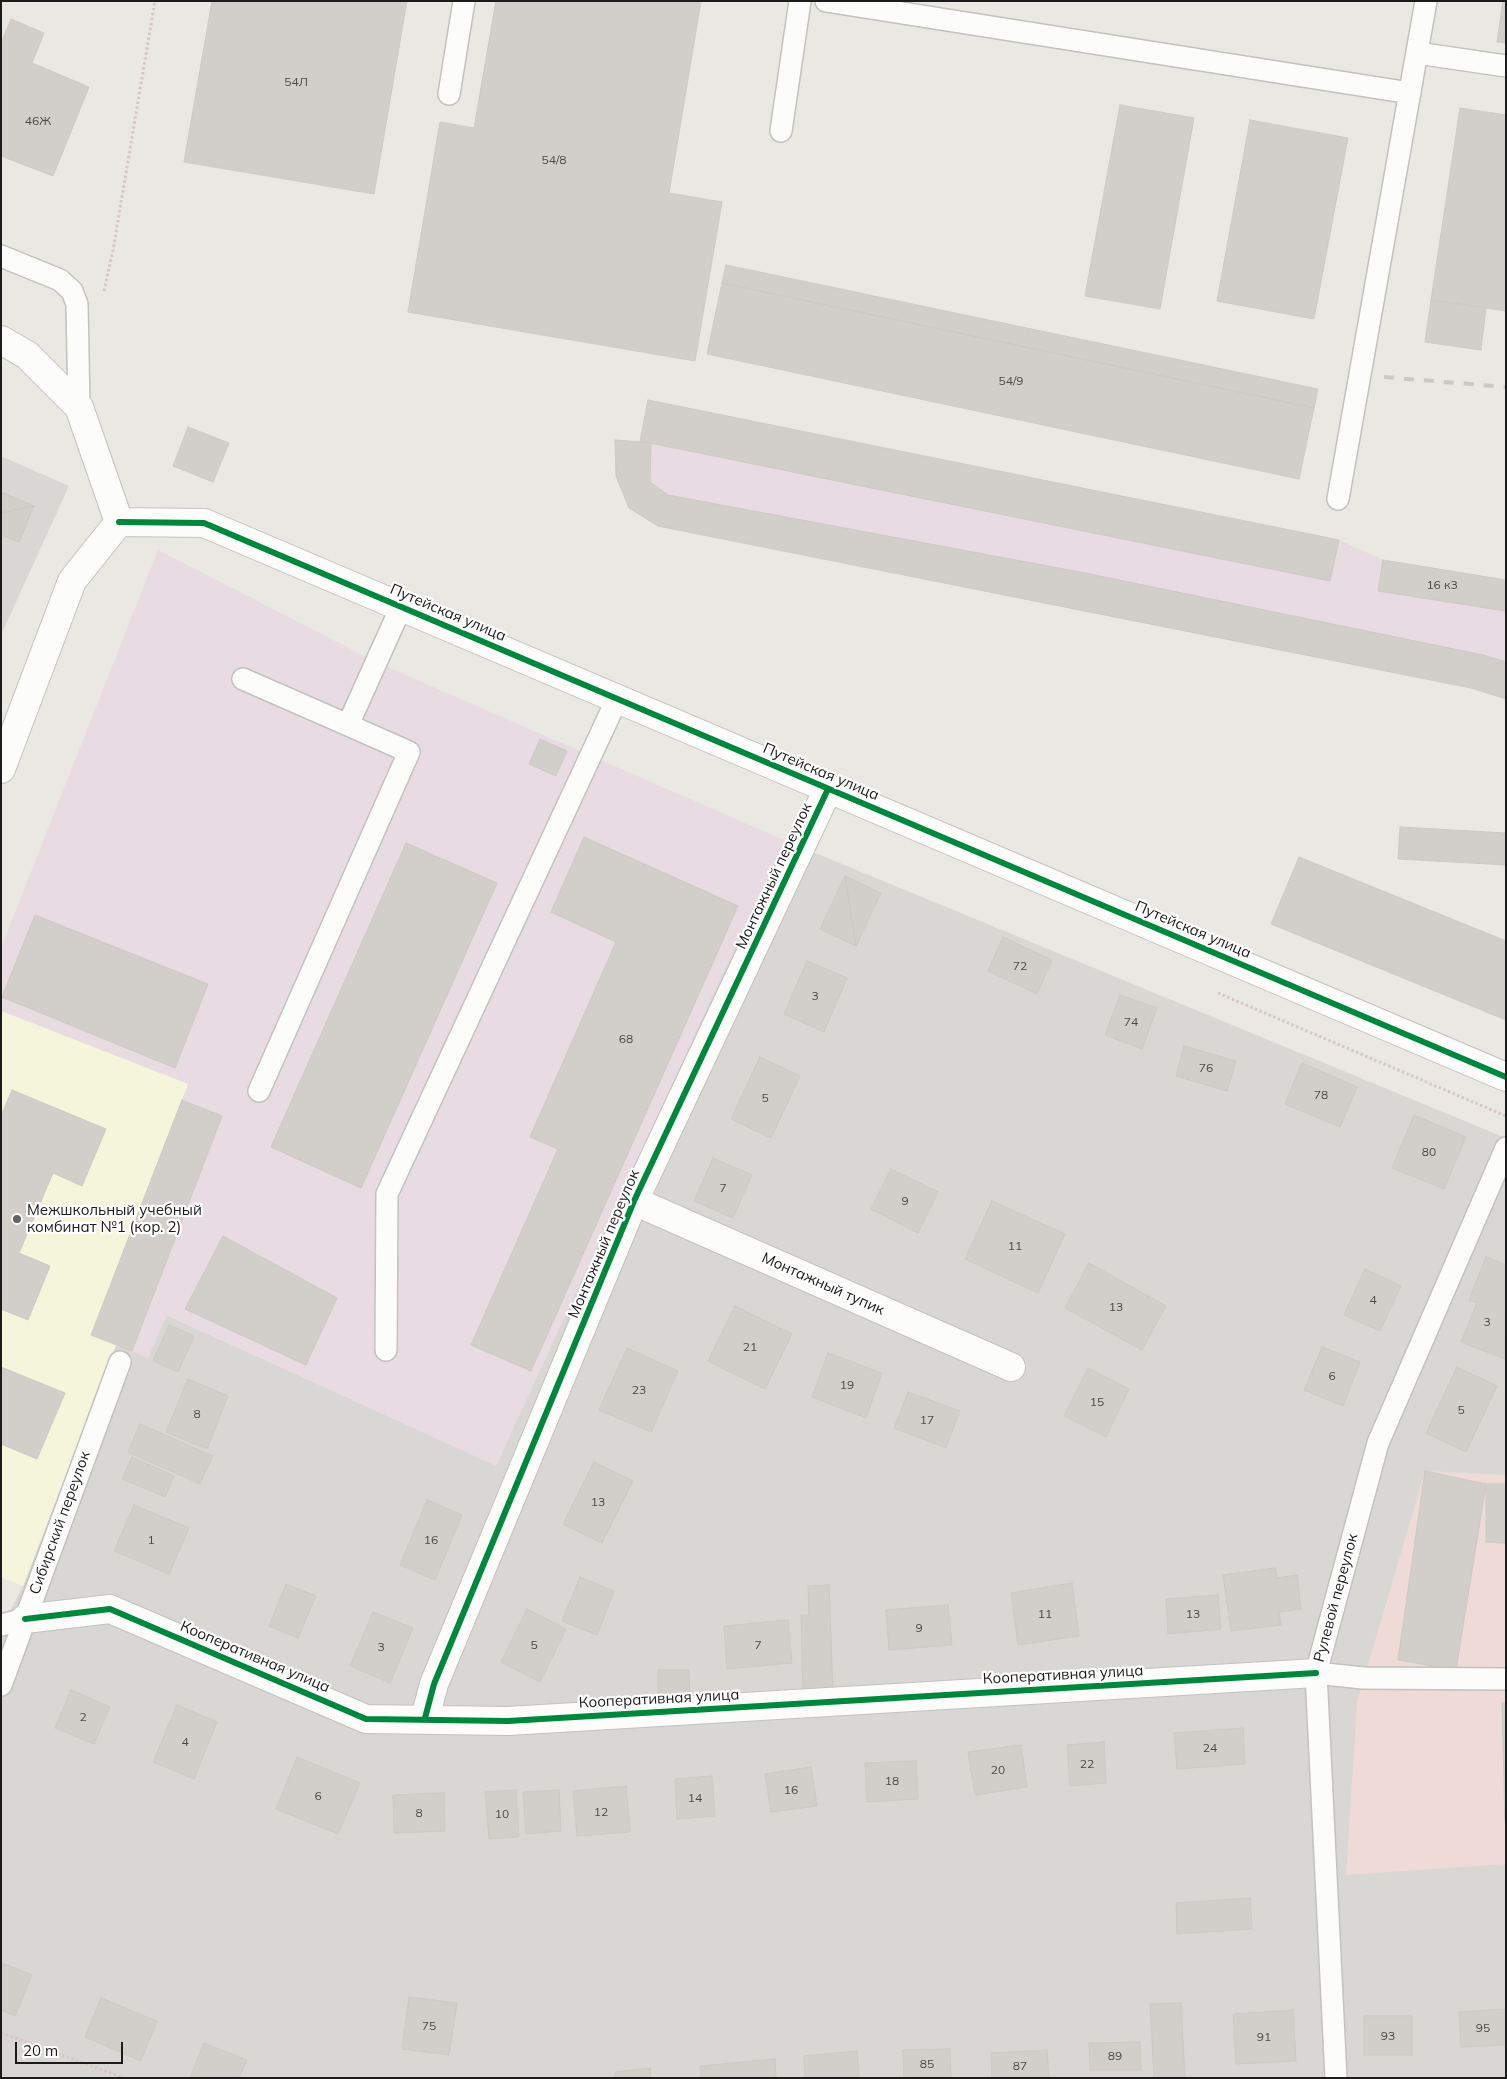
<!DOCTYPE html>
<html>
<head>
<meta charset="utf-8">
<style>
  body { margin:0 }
  #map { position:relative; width:1507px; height:2079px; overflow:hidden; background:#eae8e2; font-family:Mulish,sans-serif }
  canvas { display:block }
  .frame { position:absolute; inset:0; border:2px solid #1b1b1b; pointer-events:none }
  .scale { position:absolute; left:15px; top:2042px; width:108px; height:22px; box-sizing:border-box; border:2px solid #1b1b1b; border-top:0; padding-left:6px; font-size:15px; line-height:18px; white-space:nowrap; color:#1b1b1b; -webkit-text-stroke:4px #fff; paint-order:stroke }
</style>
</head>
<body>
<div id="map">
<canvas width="1507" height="2079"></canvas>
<div class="frame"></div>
<div class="scale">20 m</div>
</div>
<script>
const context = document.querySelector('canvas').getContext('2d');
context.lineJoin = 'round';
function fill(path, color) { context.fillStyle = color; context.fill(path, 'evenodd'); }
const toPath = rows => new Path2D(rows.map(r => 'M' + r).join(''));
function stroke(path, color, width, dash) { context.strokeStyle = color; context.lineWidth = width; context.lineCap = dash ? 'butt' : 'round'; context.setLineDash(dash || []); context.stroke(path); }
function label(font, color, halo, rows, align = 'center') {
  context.font = font + ' Mulish,sans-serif'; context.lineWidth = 4.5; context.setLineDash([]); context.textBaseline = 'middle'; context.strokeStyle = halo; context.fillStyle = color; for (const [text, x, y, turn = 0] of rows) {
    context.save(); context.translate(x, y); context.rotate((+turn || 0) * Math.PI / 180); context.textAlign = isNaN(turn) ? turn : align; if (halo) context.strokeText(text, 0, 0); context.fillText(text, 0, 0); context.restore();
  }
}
const residential = toPath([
  [1,456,69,486,1,635],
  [784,840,1506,1138,1506,2078,1,2078,1,1628,23,1586,116,1345,148,1357,166,1315,496,1465]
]);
const commercial = toPath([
  [1425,1471,1506,1475,1506,1864,1346,1875,1357,1702]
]);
const industrial = toPath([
  [648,400,1339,540,1383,560,1506,580,1506,699,1471,688,658,526,629,508,616,476,615,440,640,441],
  [158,550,376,662,784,840,496,1466,167,1315,148,1358,91,1335,188,1084,1,1011,1,948]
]);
const education = toPath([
  [1,1011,188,1084,91,1335,116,1345,23,1586,1,1577]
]);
const building = toPath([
  [212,1,407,1,374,194,184,162,212,1],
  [496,1,701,1,669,193,722,202,695,361,408,312,440,122,474,128,496,1],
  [1503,1,1506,1,1506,43,1497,42,1503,1],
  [11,19,44,33,32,63,89,87,53,176,1,156,1,43,11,19],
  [1120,105,1194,118,1160,309,1085,296,1120,105],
  [1460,108,1506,115,1506,311,1431,300,1460,108],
  [1250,120,1348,138,1314,319,1217,301,1250,120],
  [726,265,1318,389,1314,408,722,283,726,265],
  [722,283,1314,408,1299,479,707,354,722,283],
  [1431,300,1486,308,1481,350,1425,342,1431,300],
  [648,400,1339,540,1330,581,640,441,648,400],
  [188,427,229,443,213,482,173,466,188,427],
  [615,440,651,443,650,482,668,495,1085,573,1483,655,1506,662,1506,699,1471,688,658,526,629,508,616,476,615,440],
  [1,492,34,506,1,513,1,492],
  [34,506,19,542,1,535,1,513,34,506],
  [1383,560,1506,580,1506,611,1378,591,1383,560],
  [540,739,567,751,556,776,529,764,540,739],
  [1400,827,1506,833,1506,865,1398,859,1400,827],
  [584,837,738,906,531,1371,471,1345,558,1149,530,1137,616,942,551,912,584,837],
  [406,843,497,883,361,1188,271,1147,406,843],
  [1299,857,1506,941,1506,1020,1271,924,1299,857],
  [845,876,881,893,856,946,845,876],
  [845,876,856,946,820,929,845,876],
  [35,915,208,984,175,1068,2,997,35,915],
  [1003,937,1052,960,1037,994,988,971,1003,937],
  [807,961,847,978,824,1032,784,1014,807,961],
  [1120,995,1157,1008,1142,1049,1105,1035,1120,995],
  [1184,1046,1236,1061,1227,1091,1176,1076,1184,1046],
  [760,1057,800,1076,771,1138,731,1119,760,1057],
  [1302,1063,1357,1087,1340,1127,1285,1104,1302,1063],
  [12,1090,106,1129,82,1186,53,1173,19,1253,50,1266,28,1320,1,1309,1,1116,12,1090],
  [182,1100,222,1116,132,1351,91,1335,182,1100],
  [1414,1115,1466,1137,1444,1189,1392,1168,1414,1115],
  [713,1158,752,1175,733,1218,694,1201,713,1158],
  [891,1169,938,1192,918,1233,871,1209,891,1169],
  [992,1201,1065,1234,1038,1293,965,1259,992,1201],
  [223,1236,337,1298,306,1365,185,1309,223,1236],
  [1486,1257,1506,1265,1505,1359,1461,1342,1477,1303,1469,1300,1486,1257],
  [1089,1263,1166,1306,1142,1350,1065,1308,1089,1263],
  [1365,1269,1401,1286,1380,1331,1344,1315,1365,1269],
  [735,1306,792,1334,765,1389,708,1361,735,1306],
  [169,1325,194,1336,178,1372,153,1361,169,1325],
  [1322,1347,1360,1362,1343,1406,1304,1390,1322,1347],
  [627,1348,678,1371,651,1432,599,1410,627,1348],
  [828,1353,882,1373,866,1418,812,1397,828,1353],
  [1,1367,65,1393,37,1459,1,1444,1,1367],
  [1457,1367,1497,1386,1466,1452,1426,1433,1457,1367],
  [1088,1368,1129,1389,1106,1437,1064,1416,1088,1368],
  [188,1379,228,1396,207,1449,166,1432,188,1379],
  [908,1392,960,1411,946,1448,894,1428,908,1392],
  [140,1424,213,1456,200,1484,128,1452,140,1424],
  [132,1457,174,1476,165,1497,122,1479,132,1457],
  [594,1462,633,1481,602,1543,563,1524,594,1462],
  [1425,1471,1486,1484,1456,1670,1398,1660,1425,1471],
  [1486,1484,1506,1484,1506,1543,1486,1542,1486,1484],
  [427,1500,462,1515,435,1580,400,1565,427,1500],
  [134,1505,189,1528,169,1574,114,1551,134,1505],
  [1275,1568,1277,1578,1297,1575,1301,1609,1279,1612,1281,1625,1231,1631,1223,1575,1275,1568],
  [580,1577,614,1591,597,1635,562,1621,580,1577],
  [1072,1583,1079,1636,1018,1645,1011,1593,1072,1583],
  [286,1584,316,1596,298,1638,269,1626,286,1584],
  [829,1585,833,1691,803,1692,801,1615,809,1615,808,1586,829,1585],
  [1218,1595,1221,1629,1168,1634,1166,1599,1218,1595],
  [948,1605,952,1645,889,1650,886,1610,948,1605],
  [527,1609,566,1629,540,1682,501,1662,527,1609],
  [373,1612,413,1628,390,1683,350,1666,373,1612],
  [788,1620,792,1663,727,1669,724,1626,788,1620],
  [658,1670,689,1670,690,1707,659,1709,658,1670],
  [71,1690,110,1707,94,1744,55,1728,71,1690],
  [1502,1703,1506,1703,1505,1821,1502,1703],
  [177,1705,217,1722,194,1779,153,1762,177,1705],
  [1243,1728,1245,1764,1177,1769,1174,1733,1243,1728],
  [1104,1742,1106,1783,1070,1786,1067,1745,1104,1742],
  [1021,1745,1027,1787,975,1795,968,1752,1021,1745],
  [297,1757,360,1783,338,1834,276,1809,297,1757],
  [916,1761,918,1799,867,1802,865,1763,916,1761],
  [811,1767,817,1806,771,1812,765,1774,811,1767],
  [712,1776,715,1816,677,1819,675,1779,712,1776],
  [626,1786,630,1832,577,1836,573,1791,626,1786],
  [516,1790,519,1837,489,1839,485,1792,516,1790],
  [559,1790,561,1831,526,1834,523,1792,559,1790],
  [444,1793,445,1831,394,1833,393,1795,444,1793],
  [1250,1898,1252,1929,1177,1934,1176,1903,1250,1898],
  [2,1963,32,1975,15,2016,1,2010,2,1963],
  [409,1997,457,2003,449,2055,402,2049,409,1997],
  [101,1998,157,2021,141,2061,85,2037,101,1998],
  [1181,2003,1185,2078,1154,2078,1150,2004,1181,2003],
  [1506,2009,1506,2045,1461,2047,1459,2012,1506,2009],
  [1293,2010,1296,2061,1236,2064,1233,2014,1293,2010],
  [1364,2016,1412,2016,1412,2055,1364,2055,1364,2016],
  [1140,2042,1141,2070,1090,2070,1089,2043,1140,2042],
  [204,2043,247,2060,239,2078,190,2078,204,2043],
  [950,2049,951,2078,904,2078,903,2050,950,2049],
  [1047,2050,1049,2078,992,2078,991,2053,1047,2050],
  [857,2051,859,2078,805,2078,804,2056,857,2051],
  [775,2059,776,2078,701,2078,700,2066,775,2059],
  [650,2068,651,2078,615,2078,615,2072,650,2068]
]);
const path = toPath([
  [104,291,113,250,155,1],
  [1218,993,1506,1116],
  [1,2033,124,2078]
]);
const service = toPath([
  [826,1,1410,93],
  [1417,53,1506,66],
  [449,94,464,1],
  [781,131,800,1],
  [1,256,60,280,72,291,77,304,79,407],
  [1338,499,1426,1],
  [243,679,348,725,401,607],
  [259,1091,409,752,348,725],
  [386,1350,387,1194,617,699],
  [1,1625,25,1619],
  [1316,1673,1363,1678,1506,1679],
  [1,1685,120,1362],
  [1336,2078,1316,1673,1378,1443,1506,1148]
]);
const minor = toPath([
  [1,340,27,355,79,407,119,522],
  [119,522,204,523,1506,1077],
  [1,769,72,581,119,522],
  [634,1201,1011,1367],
  [25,1619,110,1609,366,1719,508,1721,1316,1673],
  [425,1718,434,1684,634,1201,828,789]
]);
const rail = toPath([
  [1384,377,1506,387]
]);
const cycleway = toPath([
  [119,522,204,523,1506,1077],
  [25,1619,110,1609,366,1719,508,1721,1316,1673],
  [425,1718,434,1684,634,1201,828,789]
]);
const markers = [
  [17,1219,5,"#636361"]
];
const numberNames = [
  ["54Л",296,82],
  ["46Ж",38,121],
  ["54/8",554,160],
  ["54/9",1011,381],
  ["16 к3",1442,585],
  ["72",1020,966],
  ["3",815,996],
  ["74",1131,1022],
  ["68",626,1039],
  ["76",1206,1068],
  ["78",1321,1095],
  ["5",765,1098],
  ["80",1429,1152],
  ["7",723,1188],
  ["9",905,1201],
  ["11",1015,1246],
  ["4",1373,1300],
  ["13",1116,1307],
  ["3",1487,1322],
  ["21",750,1347],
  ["6",1332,1376],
  ["19",847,1385],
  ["23",639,1390],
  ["15",1097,1402],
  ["5",1461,1410],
  ["8",197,1414],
  ["17",927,1420],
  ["13",598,1502],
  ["1",151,1540],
  ["16",431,1540],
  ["11",1045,1614],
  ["13",1193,1614],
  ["9",919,1628],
  ["5",534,1645],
  ["7",758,1645],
  ["3",381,1647],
  ["2",83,1717],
  ["4",185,1742],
  ["24",1210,1748],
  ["22",1087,1764],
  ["20",998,1770],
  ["18",892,1781],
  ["16",791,1790],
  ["6",318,1796],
  ["14",695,1798],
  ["12",601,1812],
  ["8",419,1813],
  ["10",502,1814],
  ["75",429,2026],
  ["95",1483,2028],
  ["93",1388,2036],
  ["91",1264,2037],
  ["89",1115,2056],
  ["85",927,2064],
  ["87",1020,2066]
];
const streetNames = [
  ["Путейская улица",448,613,23],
  ["Путейская улица",821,772,23],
  ["Монтажный переулок",774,876,-65],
  ["Путейская улица",1193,930,23],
  ["Монтажный переулок",604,1244,-67],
  ["Монтажный тупик",823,1284,24],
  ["Сибирский переулок",60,1523,-70],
  ["Рулевой переулок",1336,1598,-75],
  ["Кооперативная улица",255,1657,23],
  ["Кооперативная улица",1063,1675,-3],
  ["Кооперативная улица",659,1699,-3]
];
const poiNames = [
  ["Межшкольный учебный",27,1210],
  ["комбинат №1 (кор. 2)",27,1227]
];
fill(residential, '#d9d7d4');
fill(commercial, '#eedad6');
fill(industrial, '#e8dbe2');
fill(education, '#f5f5db');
fill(building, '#d2cfcb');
stroke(building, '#cdc9c3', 1);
stroke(service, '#c2c2bf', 24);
stroke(minor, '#c2c2bf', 30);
stroke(path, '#d6c7c3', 3, [2.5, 2.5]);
stroke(service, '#fcfcfb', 21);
stroke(minor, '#fcfcfb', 28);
stroke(rail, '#c9c9c8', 4, [10, 10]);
stroke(cycleway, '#00873e', 6);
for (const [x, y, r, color] of markers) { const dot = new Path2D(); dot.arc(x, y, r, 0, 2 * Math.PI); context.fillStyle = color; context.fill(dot); stroke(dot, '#fff', 2); }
label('12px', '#4a4948', null, numberNames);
label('15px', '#1b1b1b', '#fff', streetNames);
label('15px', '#1b1b1b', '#fff', poiNames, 'left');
</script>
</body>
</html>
